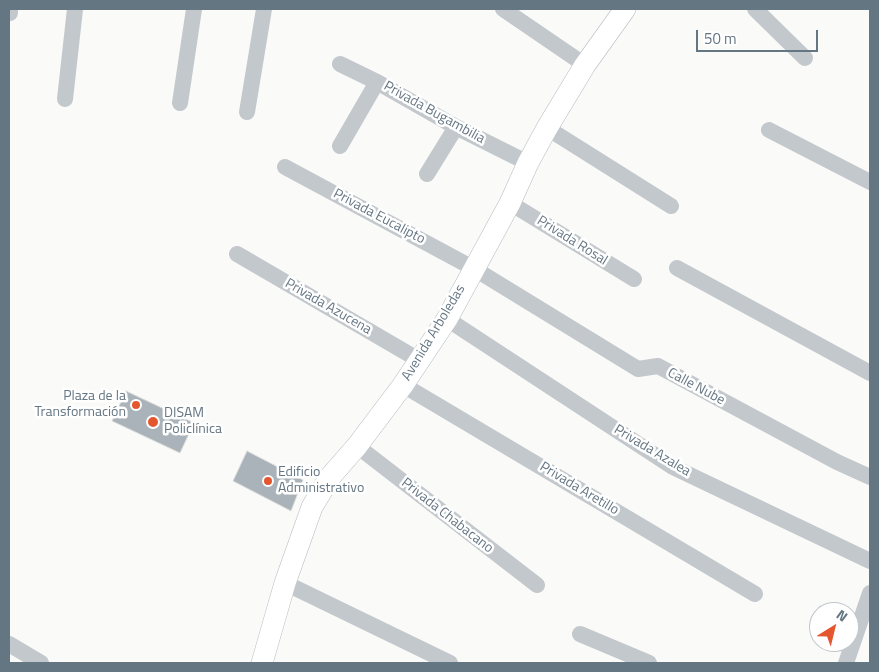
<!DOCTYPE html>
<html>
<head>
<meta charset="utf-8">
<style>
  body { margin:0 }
  #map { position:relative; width:879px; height:672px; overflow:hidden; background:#fafaf8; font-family:"Titillium Web",sans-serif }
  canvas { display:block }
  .frame { position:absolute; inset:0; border:10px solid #657683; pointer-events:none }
  .north { position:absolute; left:809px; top:602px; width:50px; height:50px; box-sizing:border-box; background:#fff; border:1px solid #c1c8cd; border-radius:50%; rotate:36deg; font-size:14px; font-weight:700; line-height:20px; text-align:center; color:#657683 }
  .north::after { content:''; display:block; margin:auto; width:18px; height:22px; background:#e4572e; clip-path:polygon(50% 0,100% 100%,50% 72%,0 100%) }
  .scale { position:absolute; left:696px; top:30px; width:122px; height:22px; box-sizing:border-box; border:2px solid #657683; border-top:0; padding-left:6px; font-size:15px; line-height:18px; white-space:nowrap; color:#657683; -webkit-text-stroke:4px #fff; paint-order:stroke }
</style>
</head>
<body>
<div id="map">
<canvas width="879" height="672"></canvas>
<div class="frame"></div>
<div class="north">N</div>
<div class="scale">50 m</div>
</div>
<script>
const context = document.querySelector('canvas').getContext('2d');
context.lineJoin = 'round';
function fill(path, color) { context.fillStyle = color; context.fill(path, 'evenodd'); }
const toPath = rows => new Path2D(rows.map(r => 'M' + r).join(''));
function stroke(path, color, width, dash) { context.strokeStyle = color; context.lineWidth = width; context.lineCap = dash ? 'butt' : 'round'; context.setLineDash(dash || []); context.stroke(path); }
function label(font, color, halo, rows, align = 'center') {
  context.font = font + ' "Titillium Web",sans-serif'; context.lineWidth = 5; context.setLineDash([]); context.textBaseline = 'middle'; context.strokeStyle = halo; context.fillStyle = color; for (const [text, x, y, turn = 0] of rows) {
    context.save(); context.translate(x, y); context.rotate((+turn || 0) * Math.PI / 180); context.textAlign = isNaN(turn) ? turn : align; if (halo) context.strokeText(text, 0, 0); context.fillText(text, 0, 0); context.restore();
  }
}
const building = toPath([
  [126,391,194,423,180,453,112,421,126,391],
  [247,451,303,480,291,511,233,481,247,451]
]);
const minor = toPath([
  [503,9,585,65],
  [755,9,805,58],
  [10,13,10,9],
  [340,64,377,82,456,127,528,163],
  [65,99,75,9],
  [180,103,194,9],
  [247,112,264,9],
  [547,128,671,206],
  [769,130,870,182],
  [340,146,377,82],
  [285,167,473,268,638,369,658,366,837,462,870,477],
  [427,174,456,127],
  [510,203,634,279],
  [237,254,419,360],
  [677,268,870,373],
  [447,319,673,467,870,561],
  [403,385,755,594],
  [357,446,537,585],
  [285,583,450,663],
  [580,634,649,663],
  [9,644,41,663],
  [846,663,870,593]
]);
const major = toPath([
  [262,663,285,583,312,507,330,477,357,446,403,385,447,319,510,203,528,163,547,128,585,65,625,9]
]);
const markers = [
  [136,405,5,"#e4572e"],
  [153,422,6,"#e4572e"],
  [268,481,5,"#e4572e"]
];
const streetNames = [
  ["Privada Bugambilia",434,113,29],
  ["Privada Eucalipto",379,217,28],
  ["Privada Rosal",572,241,32],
  ["Privada Azucena",328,307,30],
  ["Avenida Arboledas",434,333,-59],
  ["Calle Nube",696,387,28],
  ["Privada Azalea",652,451,31],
  ["Privada Aretillo",579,489,31],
  ["Privada Chabacano",447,516,38]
];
const poiNames = [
  ["Plaza de la",126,397,"right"],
  ["Transformación",126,413,"right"],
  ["DISAM",164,414],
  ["Policlínica",164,430],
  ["Edificio",278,473],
  ["Administrativo",278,489]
];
fill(building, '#aab3b9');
stroke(building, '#dcdcda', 1);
stroke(major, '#b5babe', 22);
stroke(minor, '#c3c8cc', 16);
stroke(major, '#fff', 21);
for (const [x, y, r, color] of markers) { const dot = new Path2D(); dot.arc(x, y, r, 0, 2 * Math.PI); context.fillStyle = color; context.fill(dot); stroke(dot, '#fff', 2); }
label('14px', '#657683', '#fff', streetNames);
label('14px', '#657683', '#fff', poiNames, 'left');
</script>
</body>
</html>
